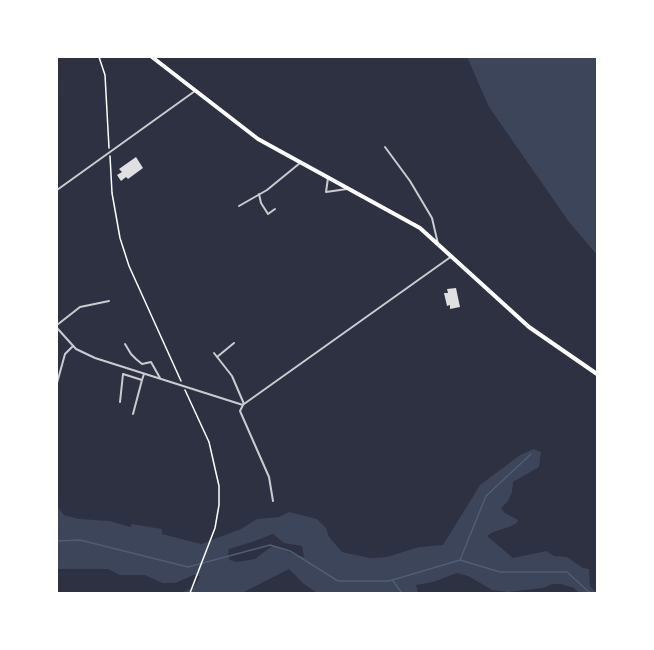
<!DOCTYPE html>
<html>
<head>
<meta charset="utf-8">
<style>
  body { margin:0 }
  #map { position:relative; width:654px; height:650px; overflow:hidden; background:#2d3142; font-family:"Source Sans 3",sans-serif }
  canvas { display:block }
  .frame { position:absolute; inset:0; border:58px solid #fff; pointer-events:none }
</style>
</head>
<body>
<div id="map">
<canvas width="654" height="650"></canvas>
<div class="frame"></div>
</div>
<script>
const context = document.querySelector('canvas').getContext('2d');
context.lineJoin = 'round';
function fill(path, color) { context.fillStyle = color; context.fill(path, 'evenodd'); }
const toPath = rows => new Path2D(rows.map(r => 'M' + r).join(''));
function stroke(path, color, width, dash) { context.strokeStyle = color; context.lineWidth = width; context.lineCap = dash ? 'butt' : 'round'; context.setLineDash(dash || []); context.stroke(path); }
const green = toPath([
  [467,57,597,57,597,255,569,222,489,107],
  [534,449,541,452,539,467,513,482,512,492,508,501,501,508,505,513,518,520,517,523,509,527,493,532,487,536,513,558,546,551,554,556,567,557,583,568,589,569,590,586,597,593,579,593,574,588,561,584,552,584,543,588,508,592,492,590,468,576,457,573,433,582,416,585,418,593,317,593,304,584,289,569,242,593,181,593,194,587,200,576,194,575,175,583,162,583,145,575,120,575,108,569,57,569,57,506,64,515,79,519,110,521,130,527,132,524,162,529,162,534,201,544,241,529,257,519,279,517,289,512,317,519,326,528,329,537,342,552,370,558,387,557,419,547,443,545,480,485,520,455],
  [273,534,284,543,302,546,304,557,292,554,278,546,272,546,255,559,237,562,230,560,228,555,229,549,252,542]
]);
const stream = toPath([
  [57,88,58,88],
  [57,541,80,540,188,567,270,545,290,551,338,581,389,581,460,560,500,572,567,572,590,593],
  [460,560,486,496,531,454],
  [393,581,402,593]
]);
const building = toPath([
  [136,157,143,168,128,179,126,177,121,181,117,175,122,172,119,169],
  [456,288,460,307,450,309,450,305,447,306,444,293,448,293,447,289]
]);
const path = toPath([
  [99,57,105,75,109,148],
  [110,156,112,193,120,238,129,266,181,381],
  [185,390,209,442,219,486,219,505,215,528,190,593]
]);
const minor = toPath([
  [385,147,410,181,432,218,438,244],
  [328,178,326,192,347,189],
  [57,190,195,91],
  [259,194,261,203,268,214,275,209],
  [239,206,267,190,300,163],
  [57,325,80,307,109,301],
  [57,328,76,349,95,358,243,405,240,411,269,477,273,501],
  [125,344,131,354,136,359,142,364,151,362,160,378],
  [214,353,232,376,244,404],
  [217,357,234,343],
  [57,383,65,354,73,346],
  [120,402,123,374,142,380,144,374],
  [244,404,452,256],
  [133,414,142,380]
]);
const secondary = toPath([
  [152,57,258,139,420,228,529,327,597,374]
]);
fill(green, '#3c4559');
stroke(stream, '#4f5d75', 1.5);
fill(building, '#e0e0e3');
stroke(path, '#fff', 1.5);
stroke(minor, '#caccd0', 2);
stroke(secondary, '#fff', 4);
</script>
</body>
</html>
